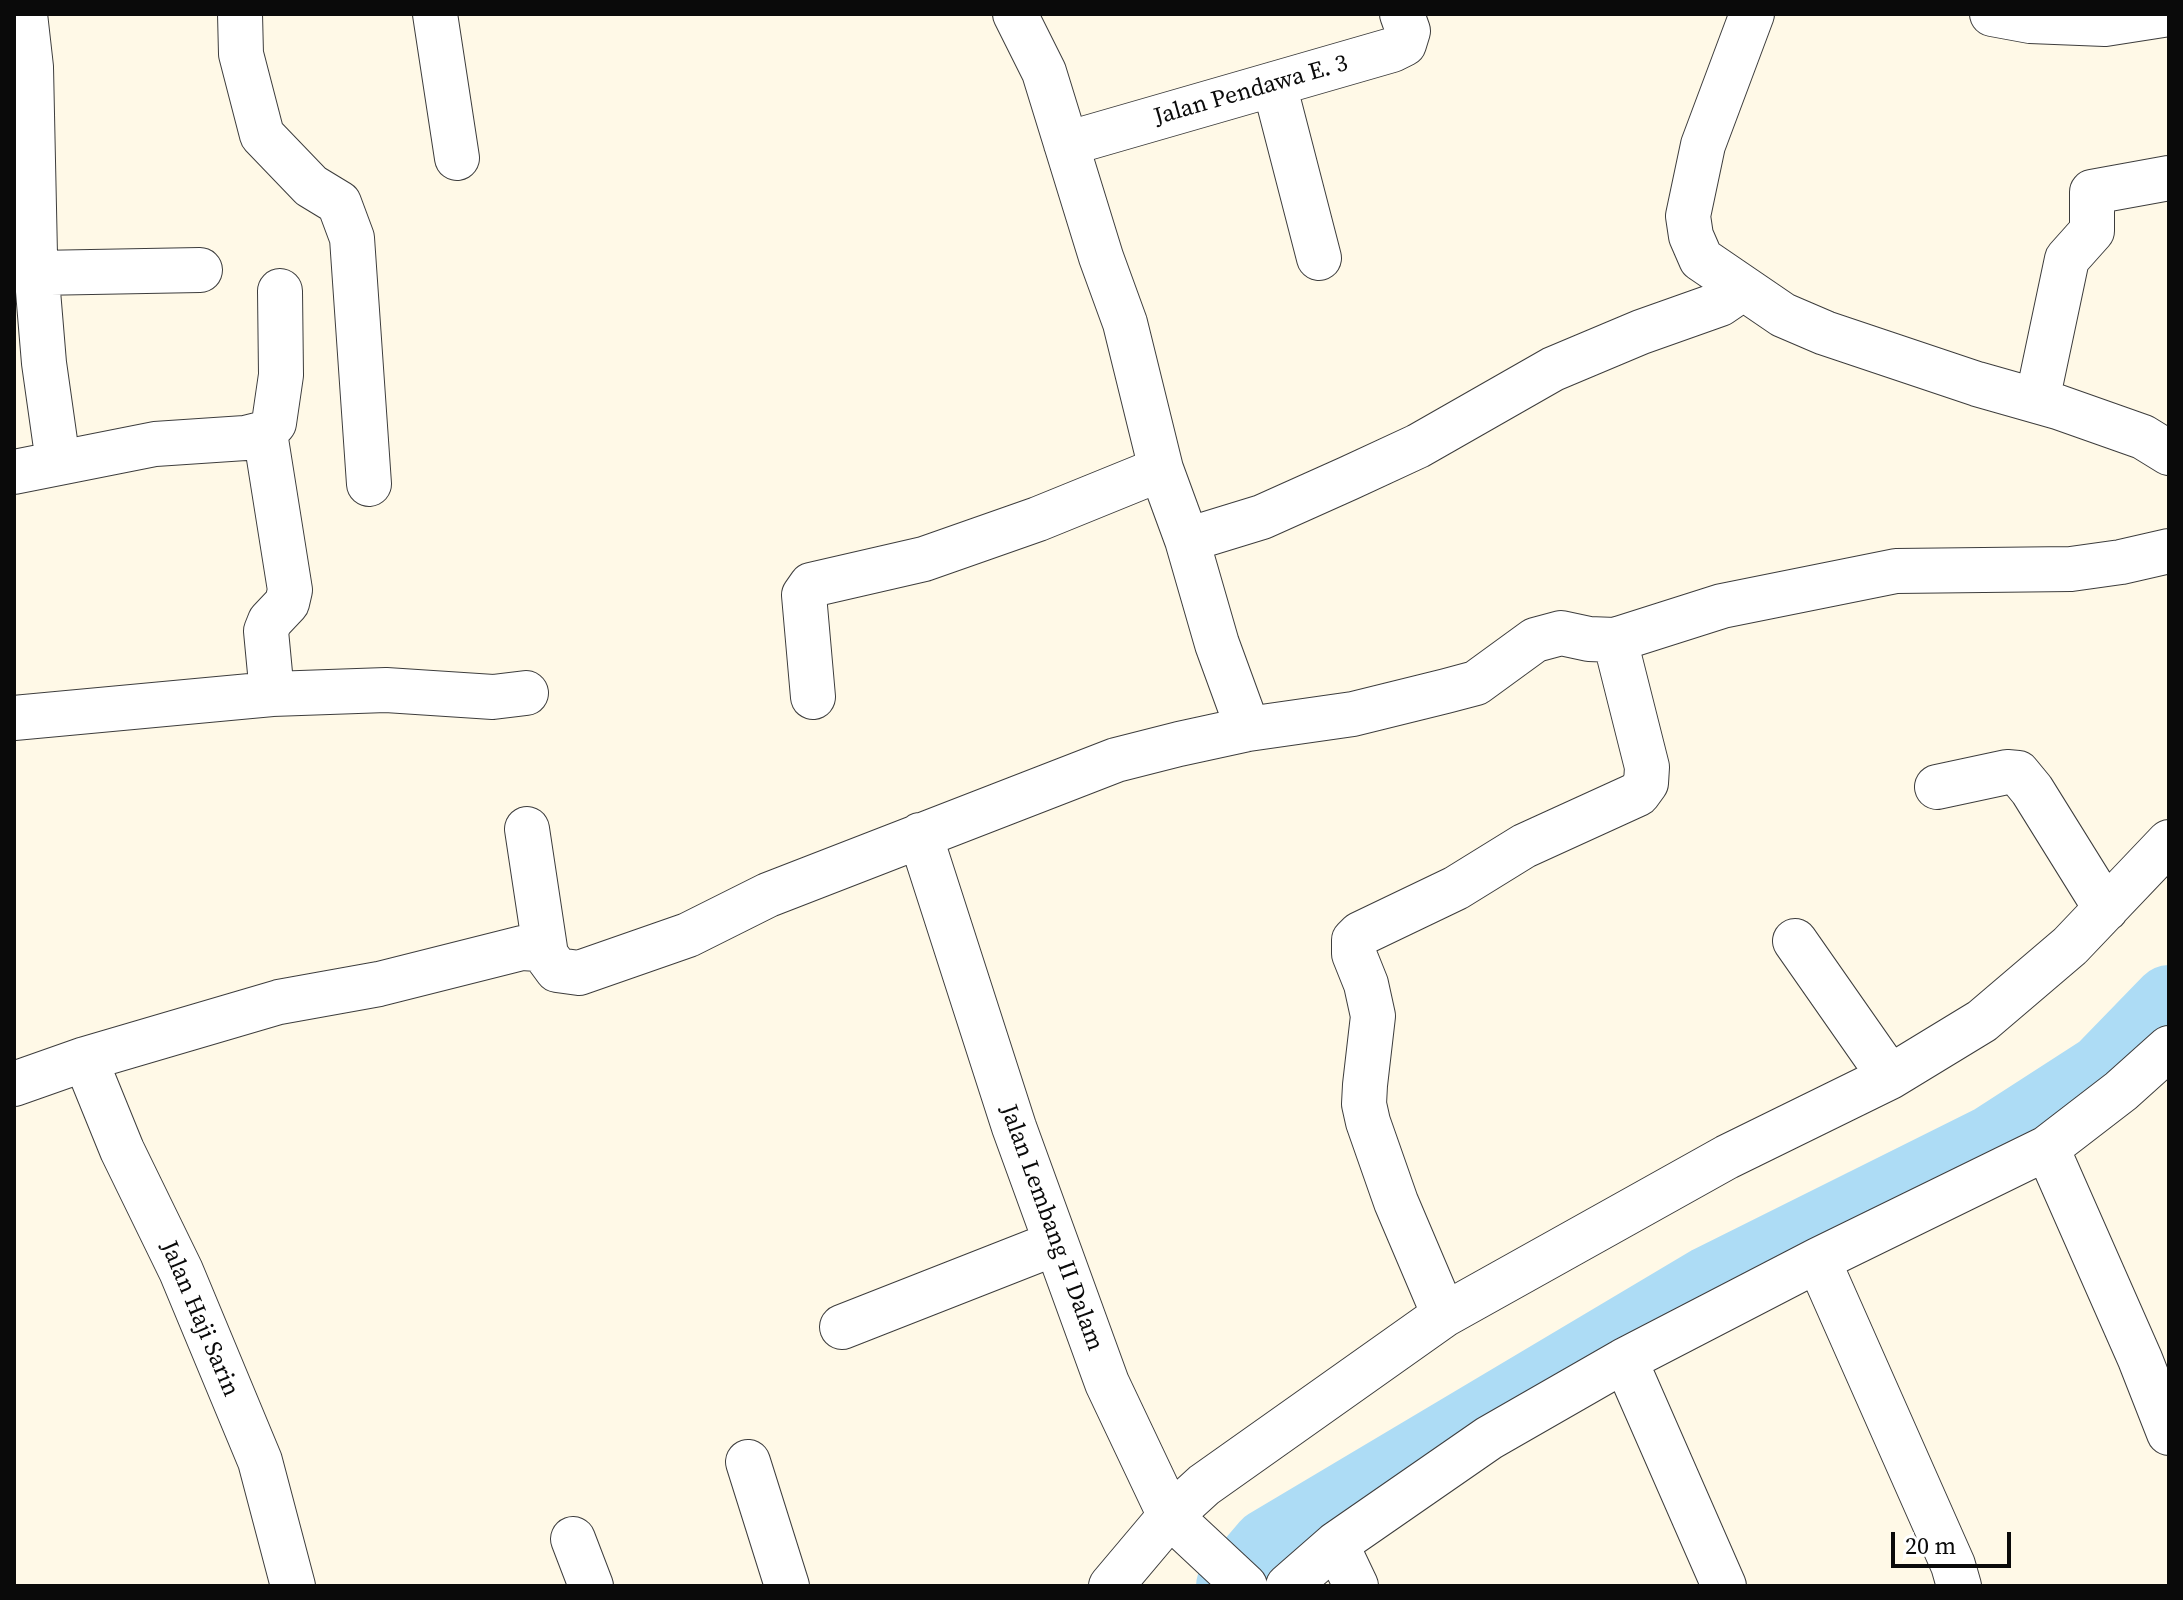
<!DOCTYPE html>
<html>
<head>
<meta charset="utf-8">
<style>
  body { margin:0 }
  #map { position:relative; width:2183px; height:1600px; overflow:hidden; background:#fff9e7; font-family:"Source Serif 4",serif }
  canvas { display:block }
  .frame { position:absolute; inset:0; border:16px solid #0a0a0a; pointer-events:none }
  .scale { position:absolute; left:1891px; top:1532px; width:120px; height:36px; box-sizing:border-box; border:4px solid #0a0a0a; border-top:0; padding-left:10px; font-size:24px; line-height:28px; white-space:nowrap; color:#0a0a0a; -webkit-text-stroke:6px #fff; paint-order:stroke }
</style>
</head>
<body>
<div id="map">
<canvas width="2183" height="1600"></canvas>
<div class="frame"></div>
<div class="scale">20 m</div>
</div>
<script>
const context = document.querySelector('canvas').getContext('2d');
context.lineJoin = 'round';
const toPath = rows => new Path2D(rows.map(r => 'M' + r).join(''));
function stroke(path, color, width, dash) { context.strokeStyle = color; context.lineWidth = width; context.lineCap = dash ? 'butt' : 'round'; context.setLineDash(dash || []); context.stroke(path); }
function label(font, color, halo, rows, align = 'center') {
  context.font = font + ' "Source Serif 4",serif'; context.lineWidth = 8; context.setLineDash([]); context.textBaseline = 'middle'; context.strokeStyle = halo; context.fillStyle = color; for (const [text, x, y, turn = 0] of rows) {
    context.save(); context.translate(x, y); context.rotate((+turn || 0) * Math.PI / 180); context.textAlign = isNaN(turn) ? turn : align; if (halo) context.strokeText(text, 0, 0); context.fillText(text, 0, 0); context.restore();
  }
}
const river = toPath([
  [1232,1586,1267,1545,1709,1282,1992,1141,2102,1070,2169,1001]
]);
const minor = toPath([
  [25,14,31,67,35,255,44,363,58,462],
  [240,14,241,54,262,135,311,186,339,203,352,238,369,484],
  [435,14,457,158],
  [1015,14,1044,72,1101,257,1125,323,1161,469,1187,540,1217,644,1248,729],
  [1752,14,1703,145,1688,216,1691,236,1701,259,1783,315,1825,333,1977,384,2058,407,2143,437,2169,453],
  [1992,14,2030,21,2105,24,2169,14],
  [1274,84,1319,258],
  [1066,144,1392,50,1404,44,1408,31,1402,14],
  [37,273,200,270],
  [2037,401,2067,259,2092,231,2092,192,2169,178],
  [14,472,155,444,245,438,265,433,274,423,281,375,280,291],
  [1187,540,1262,517,1349,478,1418,446,1553,369,1641,332,1720,304,1742,289],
  [272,694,386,690,493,697,526,693],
  [813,697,804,595,811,585,924,559,1038,519,1161,469],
  [14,718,272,694,266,631,270,621,287,603,290,590,265,433],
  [1937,787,2007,772,2018,773,2032,790,2106,909],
  [527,829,546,955],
  [920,835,1014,1127,1107,1383,1170,1516,1245,1586],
  [1795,941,1890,1077],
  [85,1059,122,1150,181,1271,260,1461,293,1586],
  [14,1084,85,1059,279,1002,379,984,522,948,538,949,546,955,557,970,579,973,688,935,768,895,1116,760,1179,744,1248,729,1353,714,1446,691,1476,683,1535,640,1561,633,1589,639,1615,640,1722,606,1896,571,2071,569,2121,562,2169,551],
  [2047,1148,2140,1359,2169,1433],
  [1818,1260,1953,1565,1959,1586],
  [1444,1315,1396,1202,1368,1122,1364,1104,1365,1085,1373,1016,1366,984,1354,954,1354,940,1360,934,1456,888,1524,846,1638,794,1646,783,1647,767,1615,640],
  [842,1327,1056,1243],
  [1625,1360,1724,1586],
  [748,1462,787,1586],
  [573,1539,591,1586],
  [1336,1544,1356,1586],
  [1111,1586,1170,1516,1204,1485,1444,1315,1727,1157,1890,1077,1982,1021,2070,946,2169,842],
  [1288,1586,1336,1544,1489,1438,1625,1360,1818,1260,2047,1148,2121,1091,2169,1048]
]);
const streetNames = [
  ["Jalan Pendawa E. 3",1251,91,-16],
  ["Jalan Lembang II Dalam",1051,1228,70],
  ["Jalan Haji Sarin",199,1319,67]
];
stroke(river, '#addcf5', 72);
stroke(minor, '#3d3d3d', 46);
stroke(minor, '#fff', 44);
label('24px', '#0a0a0a', '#fff', streetNames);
</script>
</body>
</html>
